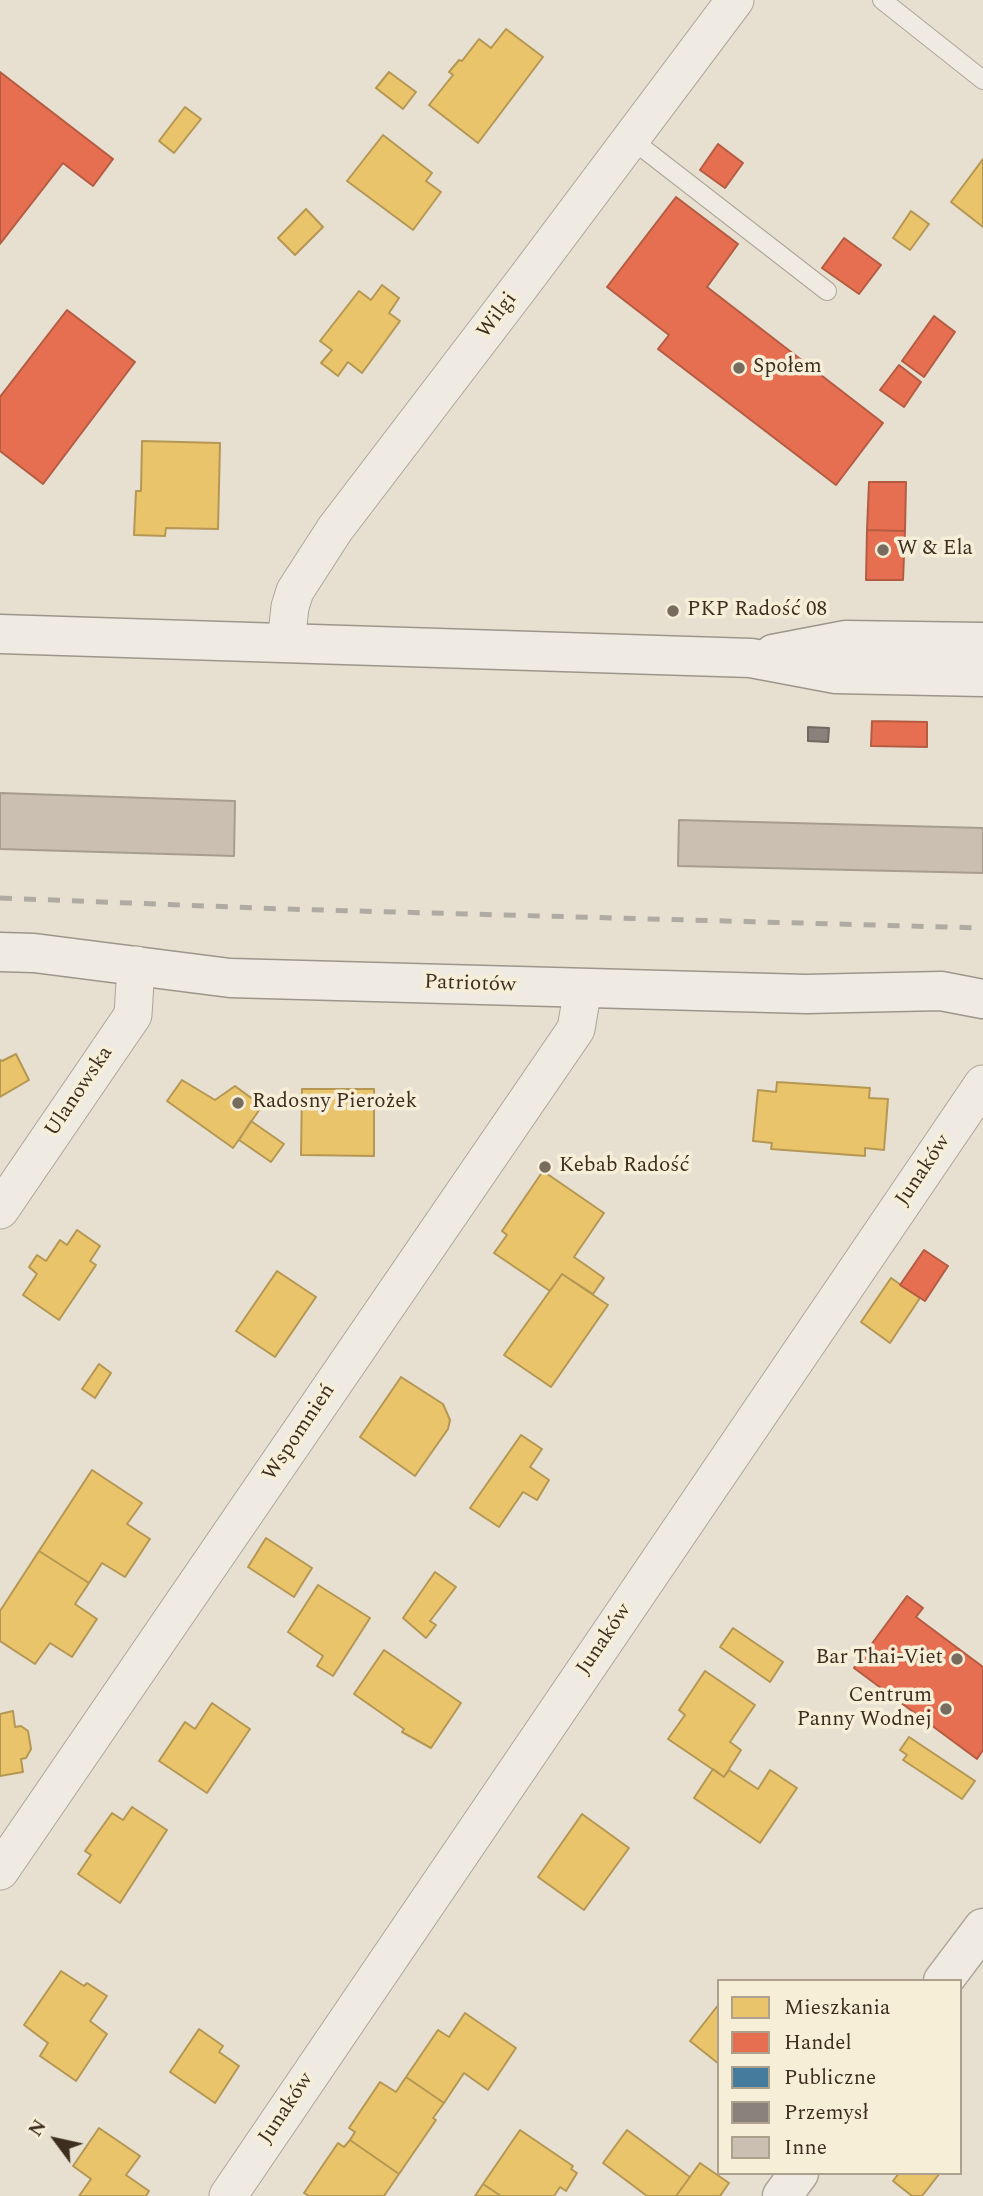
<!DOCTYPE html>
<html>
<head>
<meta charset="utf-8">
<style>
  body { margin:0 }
  #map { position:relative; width:983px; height:2196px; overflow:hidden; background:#e7e0d1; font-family:Spectral,serif }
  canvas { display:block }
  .legend { position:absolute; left:717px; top:1979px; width:245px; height:196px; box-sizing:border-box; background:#f7eed8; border:2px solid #ada18e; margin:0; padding:9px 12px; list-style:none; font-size:21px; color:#3d2e20 }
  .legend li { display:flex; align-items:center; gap:14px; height:35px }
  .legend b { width:35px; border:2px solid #ada18e }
  .north { position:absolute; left:21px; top:2105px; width:70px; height:70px; -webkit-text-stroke:5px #f7eed8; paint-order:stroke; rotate:303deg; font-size:19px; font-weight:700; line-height:28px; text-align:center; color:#3d2e20 }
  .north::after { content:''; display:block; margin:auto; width:24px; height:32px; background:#3d2e20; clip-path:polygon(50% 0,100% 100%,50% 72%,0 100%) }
</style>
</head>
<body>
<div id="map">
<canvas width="983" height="2196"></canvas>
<ul class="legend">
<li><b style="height:19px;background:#e9c46a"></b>Mieszkania</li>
<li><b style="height:19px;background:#e76f51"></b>Handel</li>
<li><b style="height:19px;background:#457b9d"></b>Publiczne</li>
<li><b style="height:19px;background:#8a817c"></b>Przemysł</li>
<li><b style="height:19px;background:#cbbfb2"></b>Inne</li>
</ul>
<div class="north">N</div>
</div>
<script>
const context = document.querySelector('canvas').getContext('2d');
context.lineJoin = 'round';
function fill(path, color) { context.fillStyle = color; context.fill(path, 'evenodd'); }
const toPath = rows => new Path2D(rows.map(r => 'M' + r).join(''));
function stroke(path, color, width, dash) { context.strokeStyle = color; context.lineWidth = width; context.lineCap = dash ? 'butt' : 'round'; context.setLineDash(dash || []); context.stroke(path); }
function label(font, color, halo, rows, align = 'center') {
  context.font = font + ' Spectral,serif'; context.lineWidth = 7; context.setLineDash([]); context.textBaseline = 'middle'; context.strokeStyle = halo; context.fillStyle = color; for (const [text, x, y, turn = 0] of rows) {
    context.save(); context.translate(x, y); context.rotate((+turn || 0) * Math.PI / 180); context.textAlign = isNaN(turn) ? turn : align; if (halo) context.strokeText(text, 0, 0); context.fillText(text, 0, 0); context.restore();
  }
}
const homes = toPath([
  [506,29,543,57,478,143,429,105,453,75,449,72,459,60,462,61,479,39,491,48,506,29],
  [389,72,416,92,403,109,376,88,389,72],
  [185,107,201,119,174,153,159,141,185,107],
  [383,135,432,173,426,181,441,192,413,230,347,181,383,135],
  [983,159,983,227,951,202,983,159],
  [306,209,323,227,295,255,278,238,306,209],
  [911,211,929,224,910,250,893,238,911,211],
  [382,285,399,298,389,313,400,321,362,373,348,362,338,376,321,363,332,350,320,341,359,291,371,300,382,285],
  [142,441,220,443,218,529,166,528,165,536,134,535,136,491,141,491,142,441],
  [16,1054,29,1080,0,1097,0,1060,2,1061,16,1054],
  [182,1080,215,1100,235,1086,262,1106,233,1148,167,1101,182,1080],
  [777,1082,870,1088,869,1098,888,1099,884,1150,865,1148,865,1156,771,1149,772,1143,753,1141,758,1090,776,1092,777,1082],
  [302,1089,374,1089,374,1156,301,1155,302,1089],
  [251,1121,284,1144,271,1162,239,1140,251,1121],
  [543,1171,604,1213,574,1257,604,1278,593,1294,562,1274,550,1291,494,1253,507,1235,502,1231,543,1171],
  [77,1230,100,1246,90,1261,96,1265,59,1320,23,1295,37,1274,29,1267,37,1255,46,1261,60,1240,67,1245,77,1230],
  [277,1271,316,1297,275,1357,236,1331,277,1271],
  [562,1274,608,1305,551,1387,504,1355,562,1274],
  [891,1278,920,1298,890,1343,861,1322,891,1278],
  [99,1364,111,1373,95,1398,82,1389,99,1364],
  [401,1377,443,1404,450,1420,448,1429,415,1476,360,1437,401,1377],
  [521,1435,542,1449,530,1467,549,1480,537,1500,523,1492,499,1527,470,1508,521,1435],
  [92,1470,142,1503,127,1524,150,1539,125,1577,102,1563,89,1583,39,1551,92,1470],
  [266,1538,312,1568,294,1597,248,1567,266,1538],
  [39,1551,89,1583,75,1604,97,1619,72,1657,50,1643,35,1664,0,1641,0,1611,39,1551],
  [435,1572,456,1587,430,1621,436,1625,426,1638,403,1618,435,1572],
  [318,1585,370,1618,333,1676,317,1666,323,1656,288,1632,318,1585],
  [733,1628,783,1662,770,1682,720,1647,733,1628],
  [384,1650,461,1703,431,1748,402,1732,404,1729,354,1694,384,1650],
  [705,1671,755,1705,730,1742,741,1750,724,1777,668,1739,685,1715,679,1710,705,1671],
  [212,1703,250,1729,207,1793,159,1761,185,1722,195,1729,212,1703],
  [13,1711,15,1727,21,1726,28,1731,31,1749,26,1758,21,1759,23,1772,0,1776,0,1714,13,1711],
  [909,1737,975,1781,962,1799,903,1760,907,1755,900,1750,909,1737],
  [713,1769,724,1777,729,1770,758,1789,770,1770,797,1788,760,1843,694,1798,713,1769],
  [132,1807,167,1830,120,1903,78,1874,91,1855,85,1851,112,1813,123,1820,132,1807],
  [582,1814,629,1848,584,1910,538,1877,582,1814],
  [61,1971,84,1986,87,1983,107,1996,90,2021,107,2034,76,2081,40,2056,48,2043,24,2025,61,1971],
  [719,2004,719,2064,690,2041,719,2004],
  [465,2013,516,2048,488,2090,464,2073,444,2103,406,2077,438,2030,449,2037,465,2013],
  [199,2029,223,2046,219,2052,239,2066,215,2103,170,2072,199,2029],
  [406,2077,444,2103,433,2118,436,2120,399,2174,350,2140,355,2132,349,2128,380,2082,396,2092,406,2077],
  [99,2128,140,2156,126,2175,149,2191,146,2196,79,2196,91,2179,73,2166,99,2128],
  [520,2130,573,2166,571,2169,577,2173,566,2191,560,2187,554,2196,501,2196,483,2184,520,2130],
  [627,2130,690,2177,676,2196,647,2196,603,2163,627,2130],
  [350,2140,399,2174,384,2196,309,2196,304,2193,338,2143,344,2147,350,2140],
  [700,2163,729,2183,720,2196,676,2196,700,2163],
  [899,2173,940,2173,922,2196,912,2196,893,2181,899,2173],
  [483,2184,501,2196,475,2196,483,2184]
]);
const shops = toPath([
  [0,72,113,159,93,186,63,163,0,244,0,72],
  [718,144,743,163,725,188,700,170,718,144],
  [676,197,738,244,707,287,883,423,836,485,658,349,669,335,607,287,676,197],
  [844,238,881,265,859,294,822,268,844,238],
  [67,310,135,362,43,484,0,451,0,397,67,310],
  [934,316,955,332,924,377,902,361,934,316],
  [899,365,921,382,904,407,880,390,899,365],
  [869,482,906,482,905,531,867,530,869,482],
  [867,530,905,531,903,580,866,580,867,530],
  [872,721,927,722,927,747,871,746,872,721],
  [924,1250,948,1266,925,1301,900,1285,924,1250],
  [907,1596,923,1608,916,1617,983,1667,983,1750,977,1759,854,1668,907,1596]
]);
const public = toPath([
  [24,812,116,814,116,835,24,833,24,812],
  [25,812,113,814,117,817,116,834,25,834,21,831,22,815,25,812]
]);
const industry = toPath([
  [808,727,829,728,828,742,808,741,808,727]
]);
const building = toPath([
  [0,793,235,801,234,856,0,849,0,793],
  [679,820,983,828,983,873,678,866,679,820]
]);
const service = toPath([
  [882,0,983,80],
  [631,139,827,291]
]);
const minor = toPath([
  [286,643,290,607,295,591,335,529,525,280,735,0],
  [0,1210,133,1015,136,965],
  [0,1871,576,1029,583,988],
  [228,2196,983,1084]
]);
const tertiary = toPath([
  [943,1981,983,1928],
  [782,2196,799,2173]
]);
const secondary = toPath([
  [0,634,751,658,836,674,983,677],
  [773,654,846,640,983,642],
  [0,952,34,953,230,978,806,994,941,991,983,999]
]);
const rail = toPath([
  [0,898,284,909,983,928]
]);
const markers = [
  [739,368,7,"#786c5e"],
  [883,550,7,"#786c5e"],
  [673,611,7,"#786c5e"],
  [238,1103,7,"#786c5e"],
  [545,1167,7,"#786c5e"],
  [957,1659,7,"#786c5e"],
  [946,1709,7,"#786c5e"]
];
const streetNames = [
  ["Wilgi",498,316,-53],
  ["Patriotów",470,985,2],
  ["Ulanowska",80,1092,-56],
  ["Junaków",924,1171,-56],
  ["Wspomnień",300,1433,-56],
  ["Junaków",605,1640,-56],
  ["Junaków",287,2109,-56]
];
const poiNames = [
  ["Społem",753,368],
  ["W & Ela",897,550],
  ["PKP Radość 08",687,611],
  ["Radosny Pierożek",252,1103],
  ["Kebab Radość",559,1167],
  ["Bar Thai-Viet",943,1659,"right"],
  ["Centrum",932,1697,"right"],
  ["Panny Wodnej",932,1721,"right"]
];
fill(homes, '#e9c46a');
stroke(homes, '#b59754', 2);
fill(shops, '#e76f51');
stroke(shops, '#b45c42', 2);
fill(public, '#457b9d');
stroke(public, '#436478', 2);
fill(industry, '#8a817c');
stroke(industry, '#736860', 2);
fill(building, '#cbbfb2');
stroke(building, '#a89c90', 2);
stroke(service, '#ada599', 20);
stroke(minor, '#ada599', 39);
stroke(tertiary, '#ada599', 41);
stroke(secondary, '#9c958a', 41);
stroke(service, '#efebe3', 18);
stroke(minor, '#efebe3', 37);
stroke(tertiary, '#efebe3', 38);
stroke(secondary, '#efebe3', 38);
stroke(rail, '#afaaa2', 5, [12, 12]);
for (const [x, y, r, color] of markers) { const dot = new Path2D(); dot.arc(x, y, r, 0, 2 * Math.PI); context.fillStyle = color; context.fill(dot); stroke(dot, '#f7eed8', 2.5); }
label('21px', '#3d2e20', '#f7eed8', streetNames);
label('21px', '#3d2e20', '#f7eed8', poiNames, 'left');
</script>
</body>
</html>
